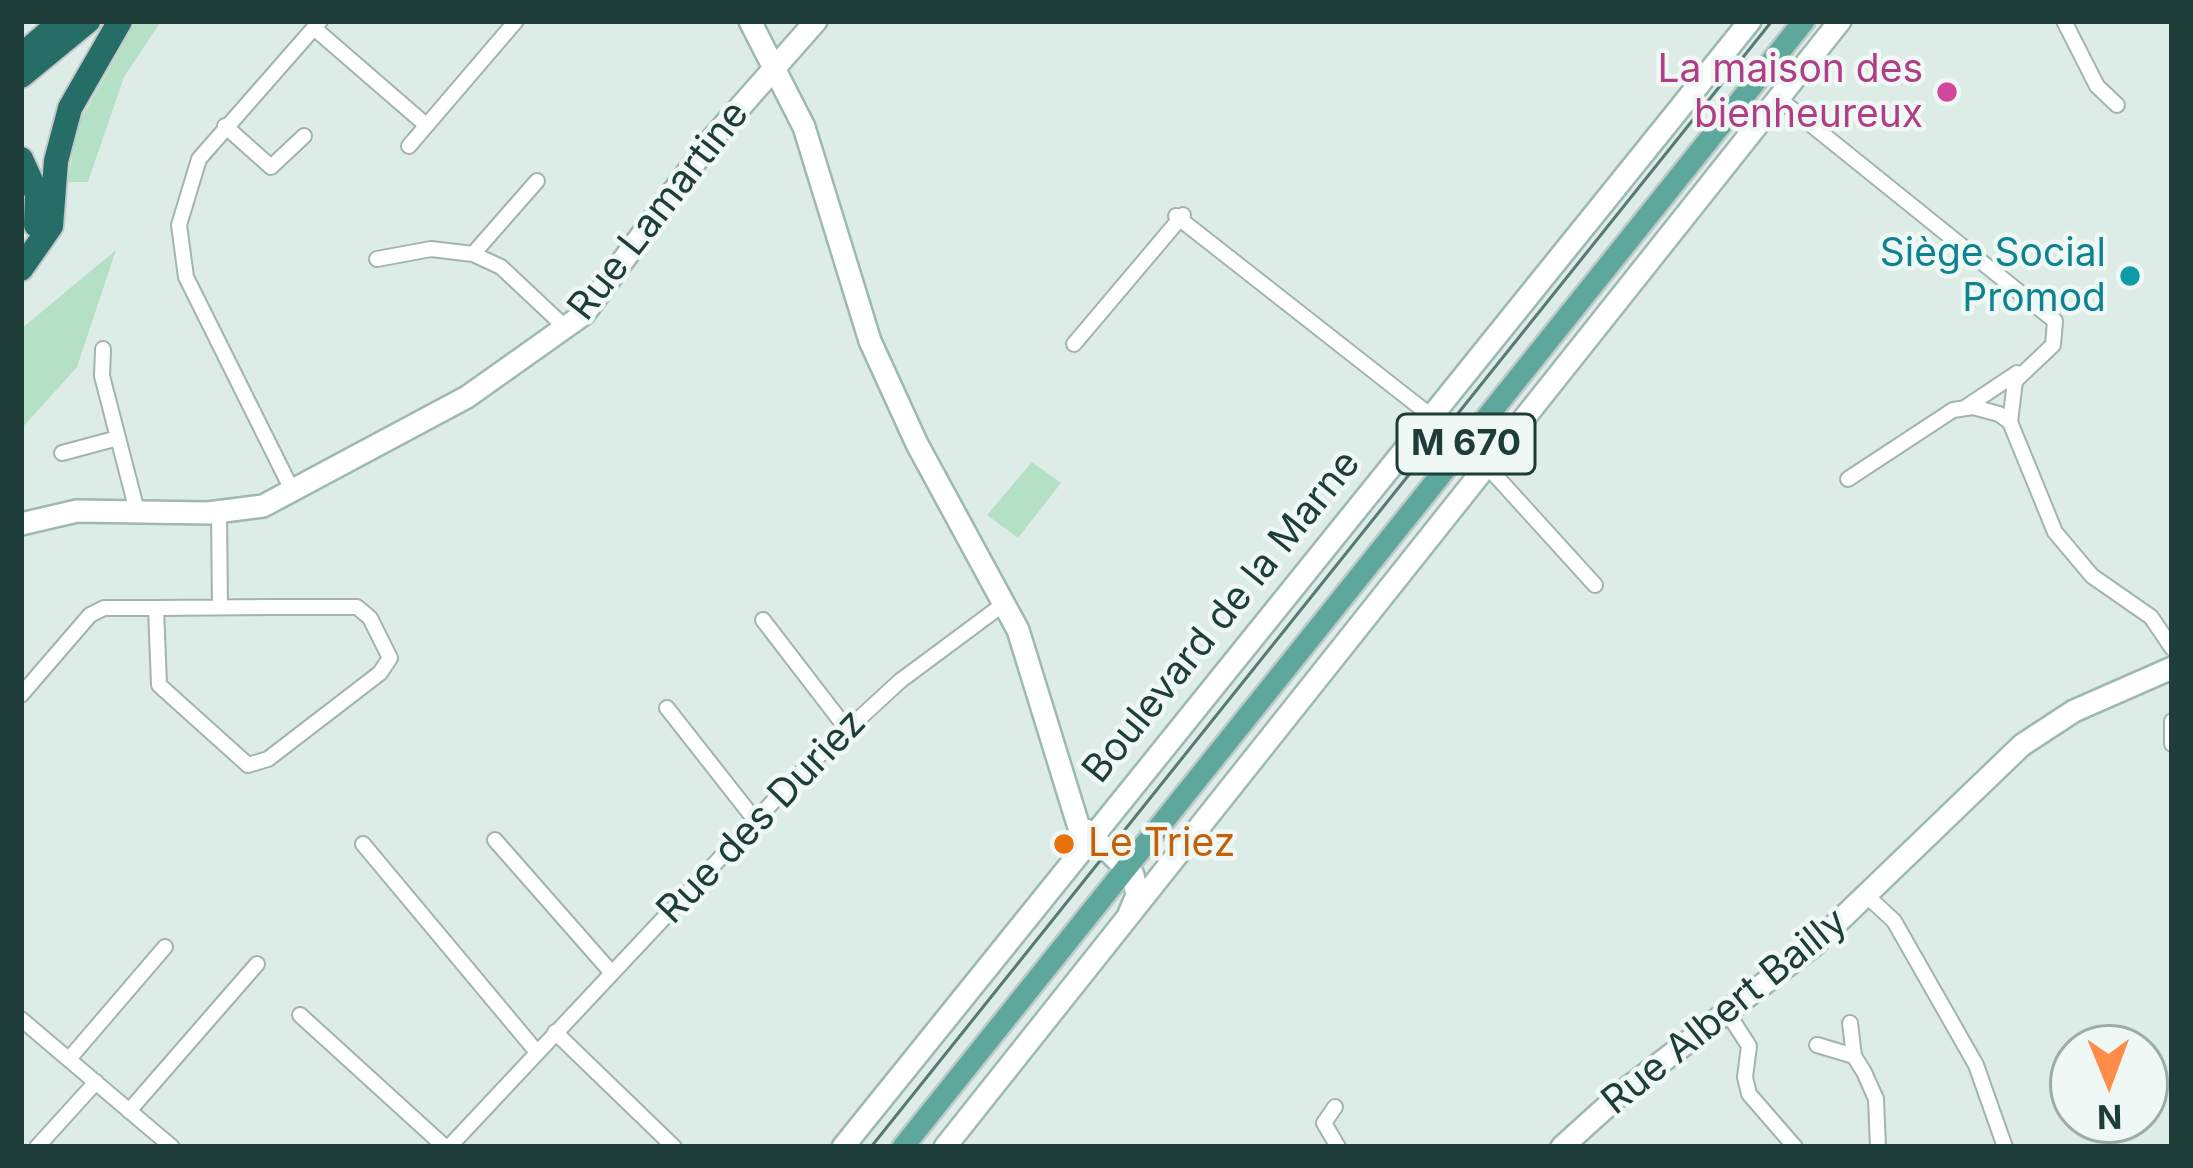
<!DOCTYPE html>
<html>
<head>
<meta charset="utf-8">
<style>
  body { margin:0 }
  #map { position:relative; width:2193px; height:1168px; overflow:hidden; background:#deece7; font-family:Inter,sans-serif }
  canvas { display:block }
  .frame { position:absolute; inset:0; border:24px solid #1e3d39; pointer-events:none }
  .north { position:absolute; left:2049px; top:1024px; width:120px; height:120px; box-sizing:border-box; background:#eff8f4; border:3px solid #9bada9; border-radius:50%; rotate:179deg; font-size:33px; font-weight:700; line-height:48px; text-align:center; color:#1e3d39 }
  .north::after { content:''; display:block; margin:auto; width:42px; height:54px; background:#ff8c49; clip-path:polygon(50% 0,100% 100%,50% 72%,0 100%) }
</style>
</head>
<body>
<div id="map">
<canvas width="2193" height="1168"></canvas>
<div class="frame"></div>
<div class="north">N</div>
</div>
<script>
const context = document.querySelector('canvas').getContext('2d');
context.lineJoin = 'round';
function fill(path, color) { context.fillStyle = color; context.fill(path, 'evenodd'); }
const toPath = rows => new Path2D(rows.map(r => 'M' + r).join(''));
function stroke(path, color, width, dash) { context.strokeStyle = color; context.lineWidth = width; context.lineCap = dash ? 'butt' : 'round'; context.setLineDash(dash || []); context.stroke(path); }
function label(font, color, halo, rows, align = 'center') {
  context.font = font + ' Inter,sans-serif'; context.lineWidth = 9; context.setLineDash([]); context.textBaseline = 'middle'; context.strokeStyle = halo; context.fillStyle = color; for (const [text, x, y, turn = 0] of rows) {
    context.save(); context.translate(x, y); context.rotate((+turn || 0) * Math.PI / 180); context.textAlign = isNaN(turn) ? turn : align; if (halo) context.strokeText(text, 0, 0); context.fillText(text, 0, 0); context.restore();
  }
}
const green = toPath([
  [136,21,161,21,124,77,88,182,68,182,77,126],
  [116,250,77,367,21,429,21,329],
  [1032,462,1061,483,1018,538,987,515]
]);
const street = toPath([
  [2064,21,2097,86,2117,105],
  [314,28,426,125],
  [1778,98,2055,321,2053,345,2015,381,2010,422],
  [225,126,271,167,304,136],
  [409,146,516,21],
  [1176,216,1431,416],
  [473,254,537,181],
  [377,259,431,249,473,254,501,267,567,329],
  [1074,344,1183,215],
  [103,349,102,376,137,511],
  [1966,407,2017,373],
  [62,453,118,438],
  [1486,465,1595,585],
  [1848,479,1953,410,1973,407,1999,414,2010,422,2055,532,2092,576,2151,617,2172,648],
  [293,492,186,277,179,225,199,159,320,21],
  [219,512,220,607],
  [763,620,846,728],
  [21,695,90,615,104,608,156,608,272,607,357,607,370,618,390,658,380,673,268,759,248,765,159,685,156,608],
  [667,708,755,820],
  [2172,721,2172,744],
  [495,840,611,972],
  [363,844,536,1051],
  [1867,896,1894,921,1976,1065,2005,1147],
  [300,1015,445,1147],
  [1729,1015,1749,1046,1745,1077,1749,1094,1795,1147],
  [21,1019,172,1147],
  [1850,1023,1854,1056],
  [555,1032,674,1147],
  [1817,1045,1854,1056,1864,1072,1876,1099,1878,1147],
  [69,1059,165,947],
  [1335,1107,1324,1123,1338,1147],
  [129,1111,257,964],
  [37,1147,96,1082],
  [449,1147,799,774,900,681,1005,603]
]);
const secondary = toPath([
  [750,21,804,127,870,341,917,444,1018,630,1085,847],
  [21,524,77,511,208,513,263,506,467,397,584,314,712,139,816,21],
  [1086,830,1133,875,1137,895,1129,914],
  [843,1147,1750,21],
  [945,1147,1840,21],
  [1562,1147,1625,1090,1813,946,2022,745,2074,711,2172,668]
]);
const primary = toPath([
  [903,1147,1804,21]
]);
const highway = toPath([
  [21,56,62,21],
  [21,76,88,21],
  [21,159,37,194,36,225],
  [21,269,51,226,56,161,70,108,120,21]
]);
const tram = toPath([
  [871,1147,1772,21]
]);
const markers = [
  [1947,92,12,"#d1479c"],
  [2130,276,12,"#0f9aa8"],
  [1064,844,12,"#e8710a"]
];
const shields = [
  [1466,444,138]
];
const shieldNames = [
  ["M 670",1466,444]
];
const hotelNames = [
  ["La maison des",1923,70],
  ["bienheureux",1923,115]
];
const streetNames = [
  ["Rue Lamartine",659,211,-52],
  ["Boulevard de la Marne",1222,617,-51],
  ["Rue des Duriez",762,817,-46],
  ["Rue Albert Bailly",1725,1012,-39]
];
const cultureNames = [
  ["Siège Social",2106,254],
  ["Promod",2106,299]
];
const foodNames = [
  ["Le Triez",1088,844]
];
fill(green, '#b4e0c5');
stroke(street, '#a1b4af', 18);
stroke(secondary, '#9cb9b2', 26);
stroke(primary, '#c0c9c8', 26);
stroke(highway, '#c0c9c8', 28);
stroke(street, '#fff', 14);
stroke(secondary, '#fff', 21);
stroke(primary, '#5da79d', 21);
stroke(highway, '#266d67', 24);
stroke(tram, '#577974', 3);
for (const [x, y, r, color] of markers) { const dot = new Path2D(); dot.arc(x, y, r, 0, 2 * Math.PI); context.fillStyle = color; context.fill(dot); stroke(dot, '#eff8f4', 4.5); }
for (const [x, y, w] of shields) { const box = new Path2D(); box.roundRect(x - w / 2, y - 30, w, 60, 9); context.fillStyle = '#eff8f4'; context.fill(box); stroke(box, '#1e3d39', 3); }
label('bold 36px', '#1e3d39', null, shieldNames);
label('39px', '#b23c85', '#eff8f4', hotelNames, 'right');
label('39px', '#1e3d39', '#eff8f4', streetNames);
label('39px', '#0d838f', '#eff8f4', cultureNames, 'right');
label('39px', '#c56008', '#eff8f4', foodNames, 'left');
</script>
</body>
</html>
